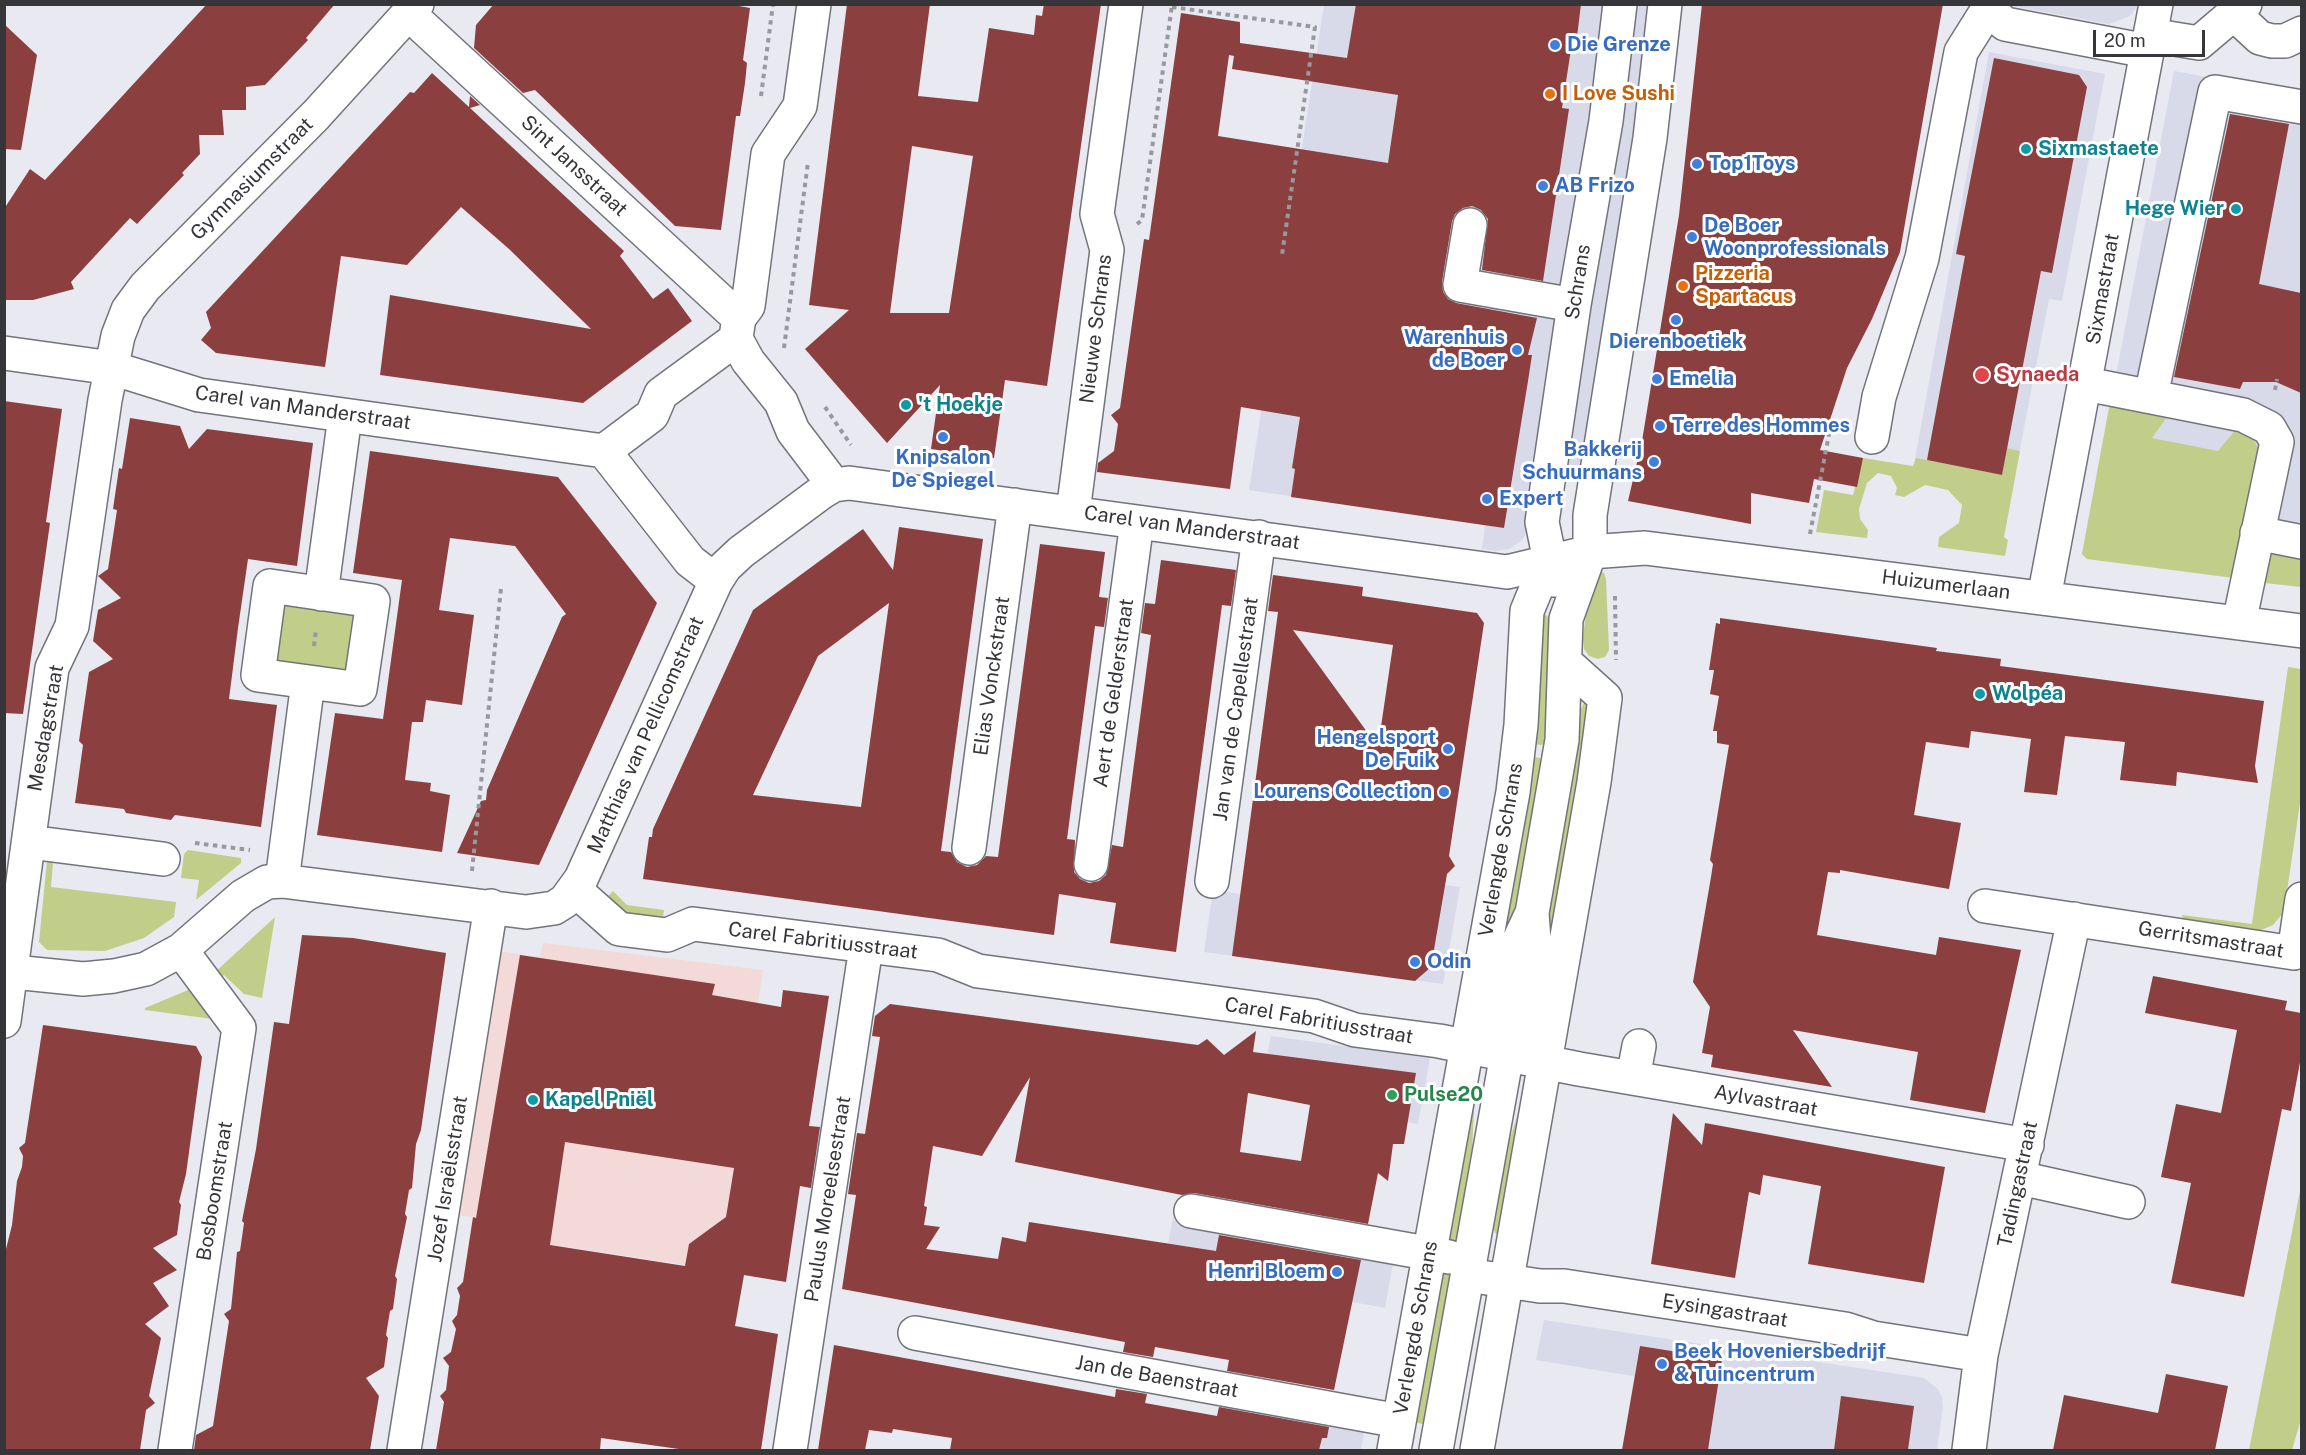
<!DOCTYPE html>
<html>
<head>
<meta charset="utf-8">
<style>
  body { margin:0 }
  #map { position:relative; width:2306px; height:1455px; overflow:hidden; background:#e8e9f1; font-family:"Public Sans",sans-serif }
  canvas { display:block }
  .frame { position:absolute; inset:0; border:6px solid #36363a; pointer-events:none }
  .scale { position:absolute; left:2093px; top:30px; width:112px; height:27px; box-sizing:border-box; border:3px solid #36363a; border-top:0; padding-left:8px; font-size:18px; line-height:21px; white-space:nowrap; color:#36363a; -webkit-text-stroke:4px #fff; paint-order:stroke }
</style>
</head>
<body>
<div id="map">
<canvas width="2306" height="1455"></canvas>
<div class="frame"></div>
<div class="scale">20 m</div>
</div>
<script>
const context = document.querySelector('canvas').getContext('2d');
context.lineJoin = 'round';
function fill(path, color) { context.fillStyle = color; context.fill(path, 'evenodd'); }
const toPath = rows => new Path2D(rows.map(r => 'M' + r).join(''));
function stroke(path, color, width, dash) { context.strokeStyle = color; context.lineWidth = width; context.lineCap = dash ? 'butt' : 'round'; context.setLineDash(dash || []); context.stroke(path); }
function label(font, color, halo, rows, align = 'center') {
  context.font = font + ' "Public Sans",sans-serif'; context.lineWidth = 6; context.setLineDash([]); context.textBaseline = 'middle'; context.strokeStyle = halo; context.fillStyle = color; for (const [text, x, y, turn = 0] of rows) {
    context.save(); context.translate(x, y); context.rotate((+turn || 0) * Math.PI / 180); context.textAlign = isNaN(turn) ? turn : align; if (halo) context.strokeText(text, 0, 0); context.fillText(text, 0, 0); context.restore();
  }
}
const built = toPath([
  [1324,5,1608,5,1529,530,1521,541,1509,549,1495,551,1482,549,1485,525,1249,490],
  [1630,5,1654,5,1581,478,1561,473],
  [2007,5,2138,5,2130,16,2109,24],
  [1989,52,2105,74,2062,301,2049,299,2012,490,1913,470],
  [2174,71,2301,95,2301,587,2087,559,2082,554],
  [1297,864,1460,887,1443,984,1204,952,1213,890,1292,902],
  [1271,1036,1430,1058,1418,1124,1259,1095],
  [1174,1212,1395,1252,1385,1308,1164,1267],
  [1544,1320,1924,1378,1938,1389,1942,1397,1943,1407,1937,1450,1708,1450,1717,1390,1536,1360],
  [1221,1399,1365,1426,1361,1450,1200,1450,1203,1429,1215,1431]
]);
const education = toPath([
  [543,943,763,970,718,1270,548,1244,551,1228,457,1215,497,951,540,957]
]);
const green = toPath([
  [2110,402,2170,413,2152,438,2218,451,2238,427,2252,434,2258,449,2235,578,2087,559,2082,554],
  [2007,448,2020,451,2004,537,2008,540,2005,556,1938,547,1939,537,1959,523,1962,505,1948,490,1925,485,1904,497,1895,495,1897,488,1891,476,1878,473,1867,483,1859,509,1860,519,1868,530,1867,538,1816,532,1824,490,1853,495,1863,458,1913,466,1916,458,2002,475],
  [2270,551,2301,555,2301,587,2265,583],
  [1599,571,1604,573,1606,579,1609,650,1605,657,1598,659,1589,656,1584,649,1583,638,1587,603],
  [284,597,356,607,345,679,275,669],
  [1544,613,1549,618,1547,711,1544,743,1542,745,1530,744,1538,615],
  [2288,667,2301,669,2301,796,2284,912,2273,925,2259,931,2183,921,2182,915,2252,924],
  [1585,701,1588,703,1553,971,1547,937,1549,913,1574,776,1581,709],
  [1529,755,1542,759,1513,918,1498,960],
  [188,850,241,858,241,863,196,900,199,880,181,878,184,854],
  [47,861,53,862,51,887,176,902,174,917,144,938,105,951,47,950,39,942],
  [613,891,627,905,664,910,662,925,620,919,603,901],
  [275,917,262,998,244,994,224,975,219,979,213,974],
  [193,988,213,1012,212,1019,145,1010,145,1008],
  [1475,1089,1472,1151,1456,1241,1453,1243,1443,1241],
  [1523,1098,1502,1234,1496,1234,1493,1228,1507,1148],
  [2301,1186,2301,1419,2292,1450,2249,1450],
  [1435,1272,1448,1272,1450,1276,1423,1424,1408,1421]
]);
const building = toPath([
  [207,4,335,4,306,38,308,40,265,85,246,87,246,110,222,110,224,135,199,135,200,154,182,173,184,175,137,224,130,218,71,282,74,289,33,300,4,300,4,209,30,169,45,180],
  [494,4,728,4,750,8,743,60,747,63,745,83,740,116,736,116,721,230,675,226,535,90,523,93,474,48,476,25],
  [847,4,930,4,918,96,978,102,989,28,1034,35,1036,15,1042,16,1044,4,1101,4,1047,386,1005,380,994,458,931,449,940,385,887,443,805,349,849,310,809,305],
  [912,146,973,156,949,313,890,313],
  [1356,4,1581,4,1577,37,1573,36,1562,108,1569,109,1543,281,1482,270,1488,219,1481,210,1472,206,1463,208,1455,214,1452,221,1442,282,1443,292,1448,299,1456,303,1537,318,1528,355,1532,355,1528,381,1504,528,1291,497,1295,469,1292,468,1300,417,1241,407,1230,489,1097,472,1098,463,1114,451,1118,424,1111,415,1120,408,1144,239,1149,240,1181,13,1240,22,1240,43,1347,58],
  [1229,55,1234,56,1232,69,1398,95,1388,163,1218,136],
  [1702,4,1943,4,1900,252,1872,319,1847,368,1820,450,1863,458,1857,487,1814,479,1809,503,1751,493,1751,524,1628,501,1642,441,1679,215],
  [4,24,37,55,21,150,4,149],
  [1994,58,2079,75,2087,87,2052,273,2041,271,2002,475,1927,460,1965,256,1956,254],
  [432,73,469,107,470,96,480,105,470,108,624,251,620,256,653,299,668,288,692,321,583,403,380,375,390,295,591,329,509,249,461,207,407,265,341,256,325,367,216,353,201,340,211,328,206,312,410,92,414,93],
  [2230,114,2289,124,2259,284,2301,293,2301,393,2276,382,2243,382,2240,389,2174,377],
  [4,401,62,409,46,522,50,523,23,714,4,713],
  [130,418,180,426,189,449,207,429,313,443,297,566,248,559,238,628,229,699,277,705,261,827,175,815,171,820,126,813,124,809,75,803,83,745,79,741,89,672,113,659,93,641,98,610,121,598,98,576,108,569,117,510,113,509,119,468,122,469],
  [370,451,558,477,657,603,539,865,457,853,481,801,486,800,487,790,562,617,566,614,515,546,450,538,439,610,474,615,462,705,426,700,423,722,412,722,405,780,431,783,430,791,450,795,442,852,317,835,335,713,383,719,388,682,402,580,353,573],
  [899,527,983,539,941,851,951,852,957,862,967,867,977,865,986,856,998,857,1040,544,1105,552,1099,597,1108,598,1104,627,1095,626,1067,839,1075,840,1074,872,1080,879,1089,883,1099,881,1106,875,1112,845,1123,847,1151,635,1141,633,1145,603,1155,604,1161,560,1236,570,1231,606,1222,605,1176,952,1110,943,1116,903,1059,894,1054,935,643,879,649,837,652,837,653,829,753,610,863,529,893,570],
  [889,603,861,807,753,795,818,656],
  [1273,575,1363,587,1362,596,1477,613,1484,623,1449,856,1455,866,1447,874,1431,967,1415,981,1232,956,1278,612,1268,611],
  [1293,630,1393,645,1378,747],
  [1720,618,1937,648,1936,651,2001,659,2000,666,2264,701,2255,766,2258,783,2177,772,2176,786,2120,780,2125,742,2065,736,2057,795,2024,792,2031,739,1971,731,1969,748,1926,742,1914,815,1961,823,1949,889,1840,870,1840,873,1828,872,1817,935,1936,955,1939,937,2021,950,1985,1113,1910,1100,1918,1052,1793,1030,1832,1087,1711,1067,1713,1055,1702,1053,1710,1007,1693,982,1711,877,1713,864,1710,860,1729,745,1717,743,1717,731,1713,731,1719,696,1710,694,1714,670,1709,670,1716,623,1720,624],
  [302,935,353,938,446,953,421,1130,416,1144,412,1188,409,1190,405,1214,407,1217,395,1276,397,1279,393,1309,390,1311,386,1335,388,1338,384,1367,366,1378,379,1396,370,1450,194,1450,196,1435,213,1426,229,1321,224,1314,231,1309,237,1252,240,1251,244,1223,242,1221,256,1149,274,1022,289,1024],
  [520,955,715,984,712,995,781,1007,783,990,829,996,809,1126,820,1127,811,1188,800,1186,786,1282,744,1275,735,1326,778,1334,761,1450,686,1450,601,1438,600,1450,436,1450,444,1402,440,1396,446,1390,449,1366,443,1358,451,1352,456,1329,452,1321,457,1315,460,1296,457,1288,463,1282,473,1217,476,1218],
  [565,1142,734,1168,726,1217,689,1244,685,1266,550,1245],
  [2153,976,2287,1001,2285,1010,2301,1013,2301,1057,2291,1111,2282,1109,2244,1297,2171,1283,2191,1183,2161,1177,2176,1104,2221,1113,2237,1030,2145,1013],
  [890,1004,1198,1045,1207,1039,1224,1055,1256,1031,1253,1052,1416,1073,1404,1144,1393,1144,1388,1181,1378,1173,1368,1224,1194,1193,1182,1195,1015,1162,1030,1077,982,1156,933,1146,924,1206,927,1207,924,1225,940,1227,926,1249,998,1259,1002,1237,1026,1242,1029,1222,1216,1251,1219,1235,1361,1260,1334,1390,1227,1371,1229,1360,1155,1347,1153,1357,1123,1352,1125,1342,842,1289,856,1195,848,1194,857,1133,865,1134,880,1037,872,1036,875,1016],
  [1248,1093,1310,1105,1301,1161,1240,1152],
  [43,1025,196,1046,202,1057,186,1174,179,1202,181,1205,177,1235,153,1248,177,1270,153,1283,169,1306,145,1324,161,1338,149,1396,155,1403,146,1410,140,1450,4,1450,4,1257,12,1225,17,1181,22,1167,23,1156,19,1148,25,1143],
  [1673,1113,1702,1145,1705,1123,1945,1167,1924,1283,1808,1264,1821,1186,1763,1175,1760,1195,1749,1192,1735,1278,1651,1264],
  [834,1345,1115,1397,1116,1389,1147,1394,1145,1403,1217,1416,1219,1407,1329,1427,1327,1438,1322,1438,1319,1450,950,1450,952,1438,893,1429,892,1433,869,1430,865,1450,818,1450],
  [1640,1346,1722,1359,1708,1450,1622,1450],
  [2166,1374,2228,1386,2215,1450,2053,1450,2064,1395,2158,1413],
  [1841,1396,1914,1406,1908,1450,1834,1450]
]);
const path = toPath([
  [1172,7,1315,27,1282,255],
  [761,96,773,4],
  [1137,224,1142,220,1172,5],
  [784,348,808,162],
  [2275,390,2277,379],
  [825,407,851,445],
  [1810,534,1830,429,1838,431],
  [1615,596,1616,660],
  [314,646,316,630],
  [195,843,250,850],
  [472,871,501,588]
]);
const minor = toPath([
  [1987,4,1988,9,2005,24,2147,51],
  [409,14,739,318],
  [2234,14,2260,38,2272,41,2285,41,2302,33],
  [2150,35,2199,43,2245,4],
  [1470,225,1460,285,1574,305],
  [736,337,739,318,748,306,768,154,800,106,814,4],
  [4,353,112,368,199,395,604,451,690,561,716,581,725,567,741,552,822,492,834,485,849,483,1507,572,1590,552,1645,548,2302,631],
  [2086,384,2243,415,2269,428,2277,442,2239,623],
  [2151,396,2215,92,2302,107],
  [1872,437,1879,397,1922,258,1961,52,1988,9],
  [604,451,652,415,661,394,736,339,748,361,781,402,793,431,834,485],
  [1073,512,1107,250,1097,214,1126,4],
  [2257,533,2302,542],
  [1554,580,1542,522,1574,305,1606,121,1620,4],
  [270,586,373,601,360,689,258,675,270,586],
  [321,594,345,416],
  [2044,598,2156,4],
  [29,842,163,859],
  [969,848,1015,505],
  [1091,864,1137,522],
  [282,881,308,682],
  [1212,881,1259,537],
  [575,890,619,929,667,935,693,924,938,955,978,971,1314,1016,1355,1030,1439,1041,1579,1069,2027,1145],
  [1985,906,2294,953,2302,899],
  [4,971,83,979,114,976,146,969,181,950,243,896,267,882,282,881,526,912,554,908,565,901,581,879,716,581],
  [4,1021,52,668,72,626,105,400,118,336,128,310,145,287,316,115,417,4],
  [1507,1054,1497,1019,1508,964,1531,915],
  [1633,1078,1639,1046],
  [2020,1178,2128,1202],
  [1191,1211,1449,1257],
  [1487,1278,1540,1286,1564,1286,1845,1329,1873,1338,1981,1355],
  [915,1333,1399,1421],
  [175,1450,239,1028,181,950],
  [404,1450,491,906],
  [790,1450,866,947],
  [1394,1450,1513,792,1521,725,1527,611,1548,560],
  [1436,1450,1507,1054,1527,1021,1536,968,1532,913,1562,740,1566,619,1590,552,1590,515,1650,138,1665,4],
  [1477,1450,1594,782,1605,698,1565,662],
  [1969,1450,1981,1355,2074,919]
]);
const markers = [
  [1555,45,6,"#3f7fe0"],
  [1550,94,6,"#e8710a"],
  [2026,149,6,"#0f9aa8"],
  [1697,164,6,"#3f7fe0"],
  [1543,186,6,"#3f7fe0"],
  [2236,209,6,"#0f9aa8"],
  [1692,237,6,"#3f7fe0"],
  [1683,286,6,"#e8710a"],
  [1676,320,6,"#3f7fe0"],
  [1517,350,6,"#3f7fe0"],
  [1982,375,8,"#e0444e"],
  [1657,379,6,"#3f7fe0"],
  [906,405,6,"#0f9aa8"],
  [1660,426,6,"#3f7fe0"],
  [943,437,6,"#3f7fe0"],
  [1654,462,6,"#3f7fe0"],
  [1487,499,6,"#3f7fe0"],
  [1980,694,6,"#0f9aa8"],
  [1448,749,6,"#3f7fe0"],
  [1444,792,6,"#3f7fe0"],
  [1415,962,6,"#3f7fe0"],
  [1392,1095,6,"#2e9e5b"],
  [533,1100,6,"#0f9aa8"],
  [1337,1272,6,"#3f7fe0"],
  [1662,1364,6,"#3f7fe0"]
];
const shopNames = [
  ["Die Grenze",1567,45],
  ["Top1Toys",1709,164],
  ["AB Frizo",1555,186],
  ["De Boer",1704,226],
  ["Woonprofessionals",1704,249],
  ["Warenhuis",1505,338,"right"],
  ["de Boer",1505,361,"right"],
  ["Dierenboetiek",1676,342,"center"],
  ["Emelia",1669,379],
  ["Terre des Hommes",1672,426],
  ["Bakkerij",1642,450,"right"],
  ["Schuurmans",1642,473,"right"],
  ["Knipsalon",943,458,"center"],
  ["De Spiegel",943,481,"center"],
  ["Expert",1499,499],
  ["Hengelsport",1436,738,"right"],
  ["De Fuik",1436,761,"right"],
  ["Lourens Collection",1432,792,"right"],
  ["Odin",1427,962],
  ["Henri Bloem",1325,1272,"right"],
  ["Beek Hoveniersbedrijf",1674,1352],
  ["& Tuincentrum",1674,1375]
];
const foodNames = [
  ["I Love Sushi",1562,94],
  ["Pizzeria",1695,274],
  ["Spartacus",1695,297]
];
const cultureNames = [
  ["Sixmastaete",2038,149],
  ["Hege Wier",2224,209,"right"],
  ["'t Hoekje",918,405],
  ["Wolpéa",1992,694],
  ["Kapel Pniël",545,1100]
];
const streetNames = [
  ["Sint Jansstraat",574,166,43],
  ["Gymnasiumstraat",252,179,-45],
  ["Schrans",1578,282,-81],
  ["Sixmastraat",2103,289,-80],
  ["Nieuwe Schrans",1096,329,-83],
  ["Carel van Manderstraat",303,408,8],
  ["Carel van Manderstraat",1192,528,8],
  ["Huizumerlaan",1946,585,7],
  ["Elias Vonckstraat",992,676,-82],
  ["Aert de Gelderstraat",1114,693,-82],
  ["Jan van de Capellestraat",1236,709,-82],
  ["Mesdagstraat",46,728,-80],
  ["Matthias van Pellicomstraat",646,735,-66],
  ["Verlengde Schrans",1501,850,-80],
  ["Gerritsmastraat",2211,940,9],
  ["Carel Fabritiusstraat",823,941,7],
  ["Carel Fabritiusstraat",1319,1021,10],
  ["Aylvastraat",1766,1101,10],
  ["Jozef Israëlsstraat",448,1179,-81],
  ["Tadingastraat",2018,1184,-78],
  ["Bosboomstraat",215,1191,-81],
  ["Paulus Moreelsestraat",828,1199,-81],
  ["Eysingastraat",1725,1311,9],
  ["Verlengde Schrans",1416,1328,-80],
  ["Jan de Baenstraat",1157,1377,10]
];
const healthNames = [
  ["Synaeda",1996,375]
];
const leisureNames = [
  ["Pulse20",1404,1095]
];
fill(built, '#d9dae9');
fill(education, '#f3d9d7');
fill(green, '#c1ce89');
fill(building, '#8c3f3f');
stroke(minor, '#73747b', 36);
stroke(path, '#98989f', 4, [4.5, 4.5]);
stroke(minor, '#fff', 33);
for (const [x, y, r, color] of markers) { const dot = new Path2D(); dot.arc(x, y, r, 0, 2 * Math.PI); context.fillStyle = color; context.fill(dot); stroke(dot, '#fff', 2); }
label('bold 20px', '#366cbe', '#fff', shopNames, 'left');
label('bold 20px', '#c56008', '#fff', foodNames, 'left');
label('bold 20px', '#0d838f', '#fff', cultureNames, 'left');
label('20px', '#36363a', '#fff', streetNames);
label('bold 20px', '#be3a42', '#fff', healthNames, 'left');
label('bold 20px', '#27864d', '#fff', leisureNames, 'left');
</script>
</body>
</html>
